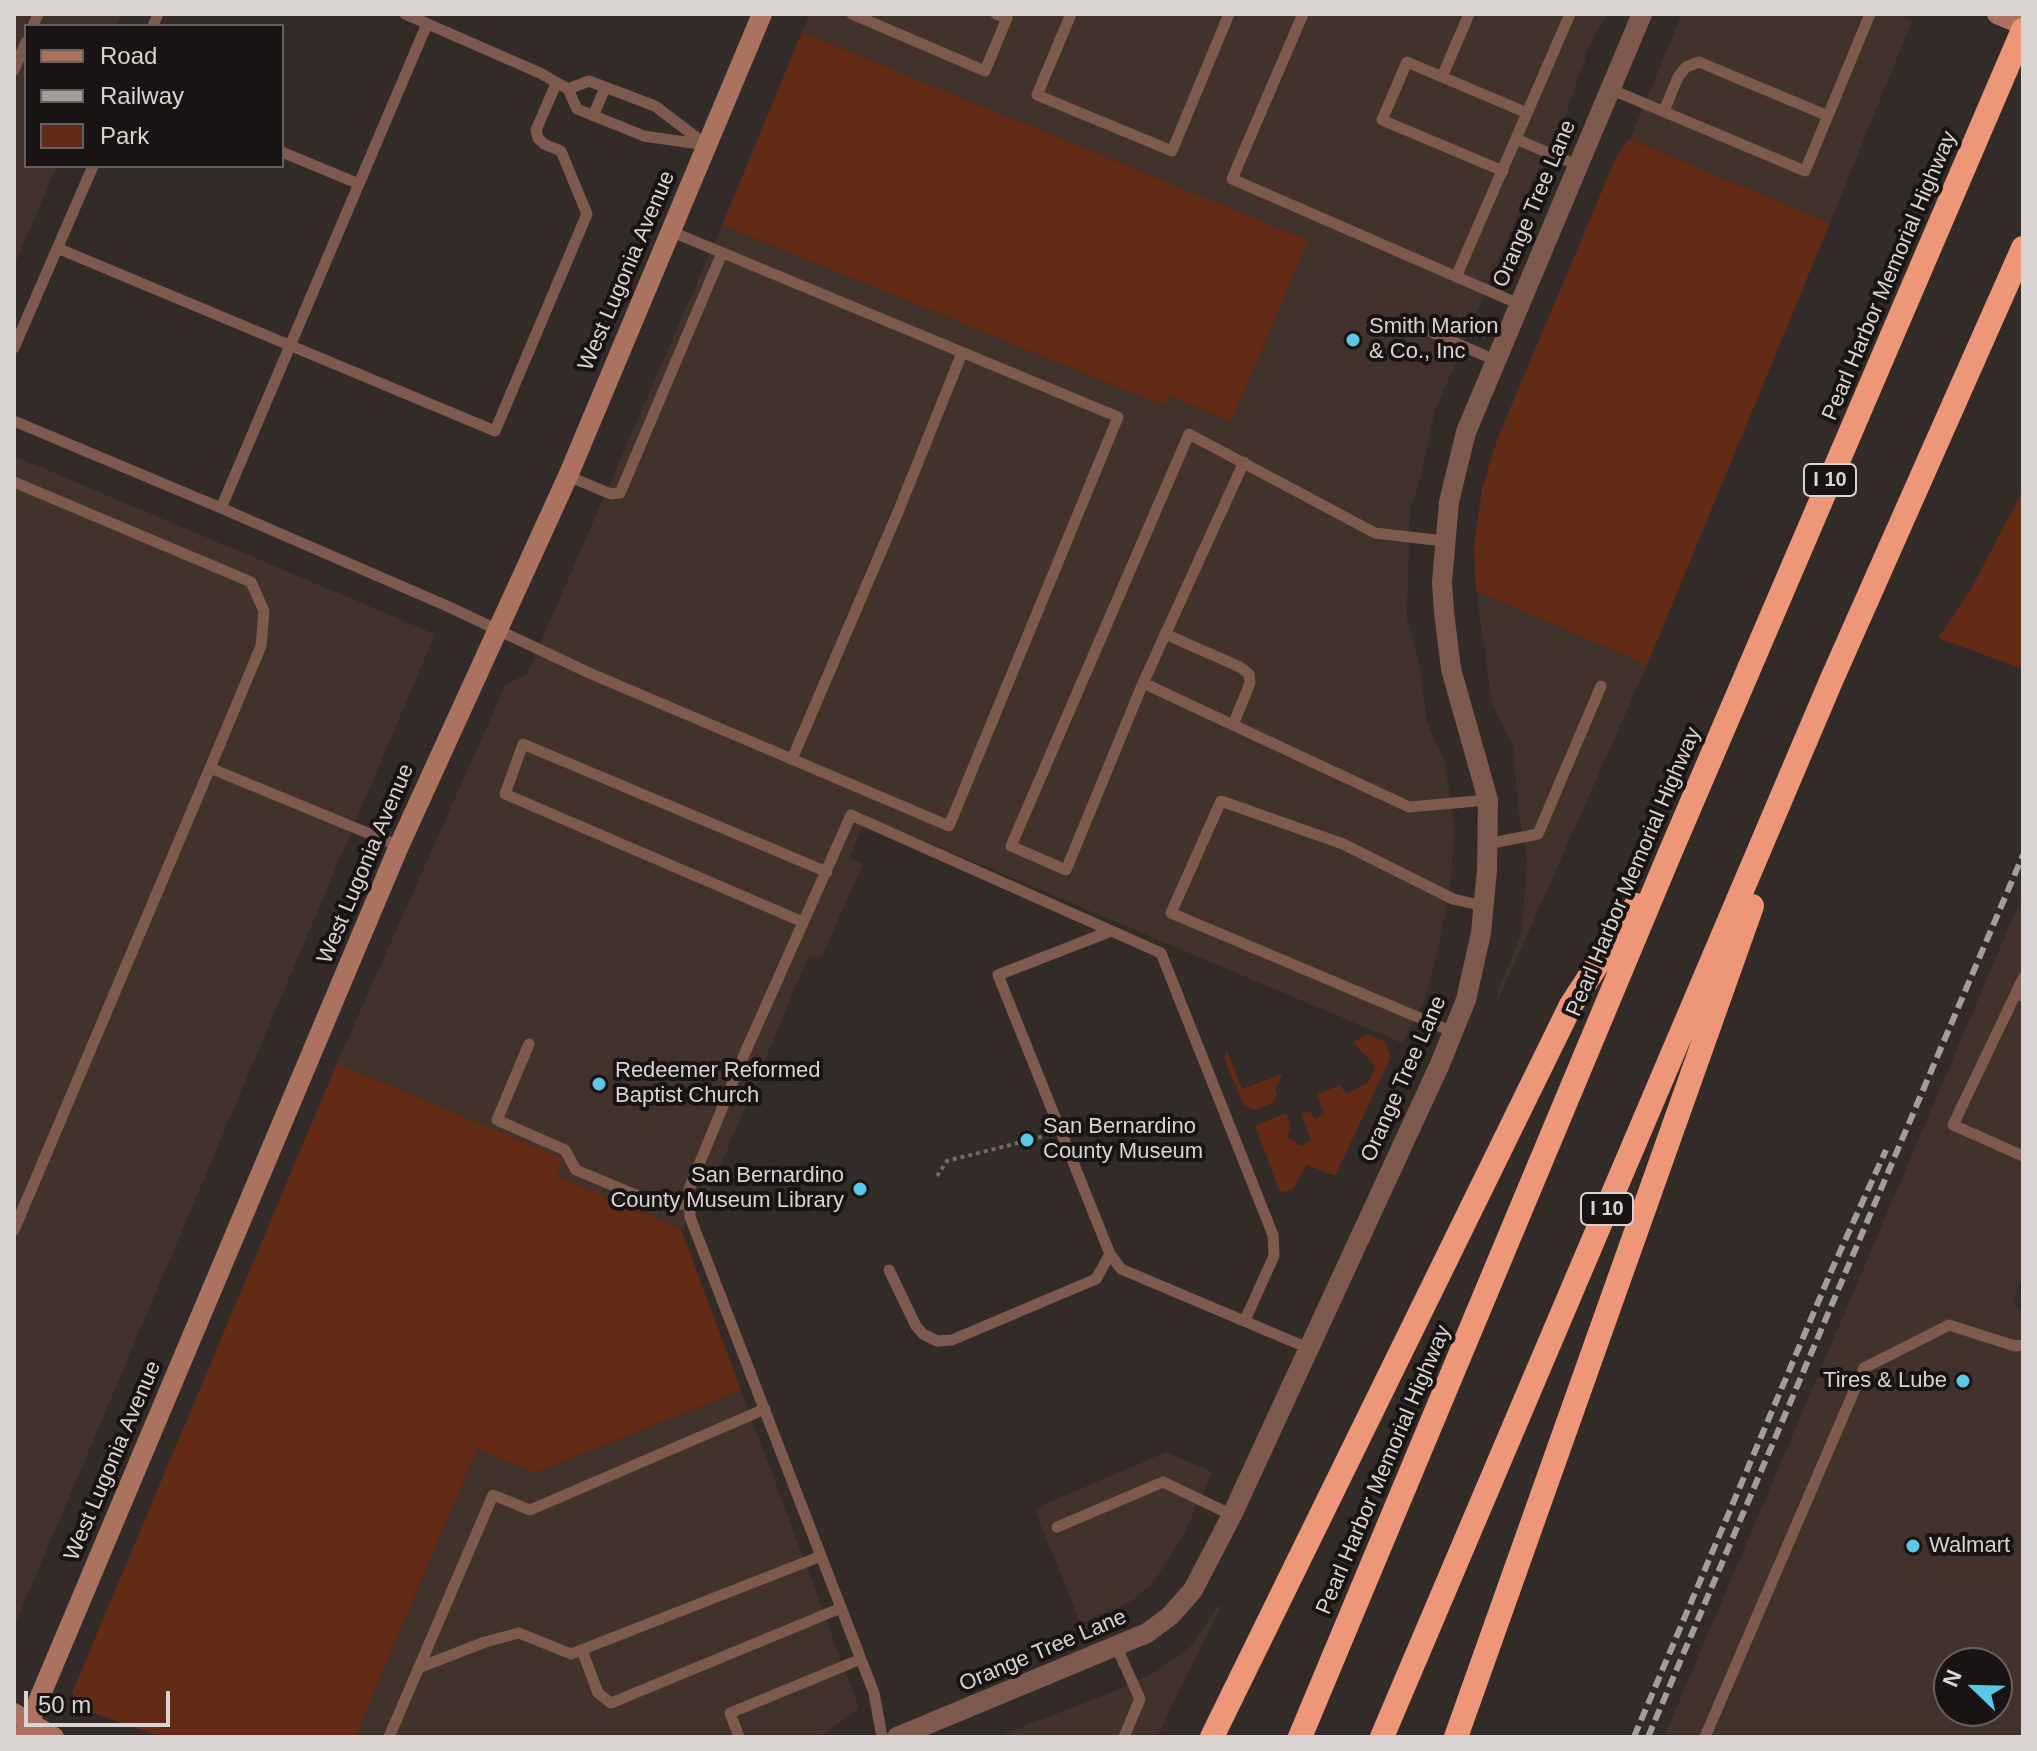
<!DOCTYPE html>
<html>
<head>
<meta charset="utf-8">
<style>
  body { margin:0 }
  #map { position:relative; width:2037px; height:1751px; overflow:hidden; background:#332b28; font-family:Arial,sans-serif }
  canvas { display:block }
  .frame { position:absolute; inset:0; border:16px solid #d9d3d1; pointer-events:none }
  .legend { position:absolute; left:24px; top:24px; width:260px; height:144px; box-sizing:border-box; background:#181413; border:2px solid #65605f; margin:0; padding:10px 14px; list-style:none; font-size:24px; color:#d9d3d1 }
  .legend li { display:flex; align-items:center; gap:16px; height:40px }
  .legend b { width:40px; border:2px solid #65605f }
  .north { position:absolute; left:1933px; top:1647px; width:80px; height:80px; box-sizing:border-box; background:#181413; border:2px solid #65605f; border-radius:50%; rotate:293deg; font-size:22px; font-weight:700; line-height:32px; text-align:center; color:#d9d3d1 }
  .north::after { content:''; display:block; margin:auto; width:28px; height:36px; background:#5bc8e7; clip-path:polygon(50% 0,100% 100%,50% 72%,0 100%) }
  .scale { position:absolute; left:24px; top:1691px; width:146px; height:36px; box-sizing:border-box; border:4px solid #d9d3d1; border-top:0; padding-left:10px; font-size:24px; line-height:28px; white-space:nowrap; color:#d9d3d1; -webkit-text-stroke:6px #181413; paint-order:stroke }
</style>
</head>
<body>
<div id="map">
<canvas width="2037" height="1751"></canvas>
<div class="frame"></div>
<ul class="legend">
<li><b style="height:10px;background:#ab735f"></b>Road</li>
<li><b style="height:10px;background:#a49e9b"></b>Railway</li>
<li><b style="height:22px;background:#632a16"></b>Park</li>
</ul>
<div class="north">N</div>
<div class="scale">50 m</div>
</div>
<script>
const context = document.querySelector('canvas').getContext('2d');
context.lineJoin = 'round';
function fill(path, color) { context.fillStyle = color; context.fill(path, 'evenodd'); }
const toPath = rows => new Path2D(rows.map(r => 'M' + r).join(''));
function stroke(path, color, width, dash) { context.strokeStyle = color; context.lineWidth = width; context.lineCap = dash ? 'butt' : 'round'; context.setLineDash(dash || []); context.stroke(path); }
function label(font, color, halo, rows, align = 'center') {
  context.font = font + ' Arial,sans-serif'; context.lineWidth = 8; context.setLineDash([]); context.textBaseline = 'middle'; context.strokeStyle = halo; context.fillStyle = color; for (const [text, x, y, turn = 0] of rows) {
    context.save(); context.translate(x, y); context.rotate((+turn || 0) * Math.PI / 180); context.textAlign = isNaN(turn) ? turn : align; if (halo) context.strokeText(text, 0, 0); context.fillText(text, 0, 0); context.restore();
  }
}
const built = toPath([
  [14,14,122,14,116,26,26,26,26,166,57,166,14,266],
  [810,14,1607,14,1589,47,1562,125,1532,181,1435,411,1419,485,1410,508,1407,618,1420,667,1427,722,1445,762,1454,826,1451,883,1440,941,1425,1000,1402,1043,868,817,849,858,863,864,822,956,808,957,704,1205,681,1229,557,1176,562,1158,337,1063,506,684,527,674,722,225,1164,406,1168,396,1230,422,1307,240,802,32],
  [1682,14,1896,14,1912,21,1830,223,1630,139],
  [14,456,435,634,14,1627],
  [1476,591,1647,665,1496,1005,1498,990,1522,932,1527,858,1518,810,1513,746,1492,703],
  [2023,894,2023,1279,2016,1291,2013,1303,2023,1316,2023,1737,1664,1737],
  [1949,1663,1997,1663,1997,1711,1949,1711],
  [741,1390,859,1708,820,1737,355,1737,477,1449,536,1473],
  [1166,1452,1212,1472,1184,1534,1154,1582,1132,1601,1081,1623,1034,1509],
  [1218,1606,1221,1606,1157,1737,996,1737,1110,1693,1159,1670,1190,1647]
]);
const green = toPath([
  [802,32,1308,240,1231,422,1169,396,1164,406,722,225],
  [1630,139,1830,223,1647,665,1476,591,1474,546,1482,489,1498,437,1618,153],
  [2023,490,2023,669,1938,638,1971,589],
  [1367,1035,1384,1040,1391,1057,1335,1176,1307,1165,1292,1190,1280,1192,1255,1126,1286,1113,1291,1125,1287,1137,1301,1146,1311,1141,1301,1113,1311,1112,1315,1120,1324,1113,1317,1094,1340,1085,1346,1094,1368,1083,1375,1066,1353,1042],
  [1227,1051,1242,1089,1283,1074,1275,1089,1277,1094,1274,1102,1255,1110,1244,1106,1224,1058],
  [337,1063,562,1158,557,1176,681,1229,741,1390,535,1473,477,1449,355,1737,162,1737,85,1710,72,1693]
]);
const path = toPath([
  [1073,1126,1092,1117],
  [937,1176,947,1161,1049,1135]
]);
const lane = toPath([
  [405,14,540,73,568,89,577,109,644,136,706,145],
  [852,14,985,71,1007,18,996,14],
  [1071,14,1037,95,1172,151,1229,14],
  [1303,14,1232,179,1519,304],
  [33,26,38,14],
  [153,26,158,14],
  [14,70,26,42],
  [1442,77,1469,14],
  [568,89,589,81,655,106,705,144],
  [1610,89,1805,171,1870,14],
  [1664,111,1678,77,1686,67,1699,62,1828,116],
  [593,116,605,88],
  [1516,139,1577,165],
  [282,152,359,184],
  [1503,171,1382,120,1407,62,1527,113],
  [57,248,495,431,587,214,561,151,544,144,538,138,536,130,556,84],
  [1456,277,1570,14],
  [1433,333,1495,360],
  [14,348,93,166],
  [14,421,221,508,447,606,587,672,949,826,1118,417,670,231],
  [568,476,611,494,620,493,722,253],
  [14,482,251,582,264,611,261,646,210,768,399,846],
  [221,508,427,24],
  [1444,541,1375,533,1189,434,1011,846,1066,870,1143,683,1409,807,1488,800],
  [1165,634,1240,667,1249,674,1250,683,1233,725],
  [1143,683,1244,462],
  [792,759,898,512,962,353],
  [1487,844,1538,834,1601,686],
  [803,922,505,794,523,744,827,872],
  [1111,931,998,975,1110,1254,1121,1269,1308,1348],
  [2016,993,1953,1125,2023,1156],
  [2022,996,2016,993,2023,978],
  [1453,1032,1171,913,1221,801,1343,844,1453,899,1484,906],
  [529,1044,497,1120,565,1150,576,1170,660,1205,690,1204],
  [14,1230,210,768],
  [889,1270,916,1326,923,1334,937,1341,952,1340,1096,1279,1110,1254],
  [1057,1527,1163,1482,1232,1515],
  [1117,1648,1140,1699,1124,1737],
  [582,1650,598,1693,611,1703,841,1608],
  [418,1668,485,1642,519,1633,571,1654,821,1556],
  [389,1737,493,1495,530,1510,765,1409],
  [739,1737,730,1713,861,1659],
  [882,1737,874,1693,690,1217,689,1189,744,1055,851,815,1161,953,1273,1235,1274,1256,1245,1320],
  [1705,1737,1864,1368,1949,1325,2015,1346,2023,1345]
]);
const street = toPath([
  [897,1737,1147,1633,1170,1616,1193,1590,1232,1515,1440,1064,1466,1000,1481,933,1487,870,1488,800,1451,669,1444,612,1442,582,1449,502,1466,432,1642,14]
]);
const secondary = toPath([
  [1997,14,2023,25],
  [14,1713,54,1737],
  [23,1737,399,846,568,476,762,14]
]);
const highway = toPath([
  [1212,1737,1571,1005,1636,905],
  [1300,1737,1670,853,2023,30],
  [1382,1737,1831,681,2023,248],
  [1456,1737,1752,906]
]);
const rail = toPath([
  [1634,1737,1833,1267,1886,1150],
  [1648,1737,2023,855]
]);
const markers = [
  [1353,340,8,"#5bc8e7"],
  [599,1084,8,"#5bc8e7"],
  [1027,1140,8,"#5bc8e7"],
  [860,1189,8,"#5bc8e7"],
  [1963,1381,8,"#5bc8e7"],
  [1913,1546,8,"#5bc8e7"]
];
const shields = [
  [1830,480,52],
  [1607,1209,52]
];
const shieldNames = [
  ["I 10",1830,480],
  ["I 10",1607,1209]
];
const streetNames = [
  ["Orange Tree Lane",1535,204,-67],
  ["West Lugonia Avenue",627,271,-67],
  ["Pearl Harbor Memorial Highway",1890,276,-67],
  ["West Lugonia Avenue",366,864,-67],
  ["Pearl Harbor Memorial Highway",1634,872,-67],
  ["Orange Tree Lane",1404,1079,-66],
  ["West Lugonia Avenue",113,1461,-67],
  ["Pearl Harbor Memorial Highway",1384,1470,-67],
  ["Orange Tree Lane",1043,1651,-23]
];
const poiNames = [
  ["Smith Marion",1369,327],
  ["& Co., Inc",1369,352],
  ["Redeemer Reformed",615,1071],
  ["Baptist Church",615,1096],
  ["San Bernardino",1043,1127],
  ["County Museum",1043,1152],
  ["San Bernardino",844,1176,"right"],
  ["County Museum Library",844,1201,"right"],
  ["Tires & Lube",1947,1381,"right"],
  ["Walmart",1929,1546]
];
fill(built, '#41322c');
fill(green, '#632a16');
stroke(path, '#716a68', 4, [4, 4]);
stroke(lane, '#7e5a4e', 11);
stroke(street, '#7e5a4e', 20);
stroke(secondary, '#ab735f', 20);
stroke(highway, '#ee9678', 24);
stroke(rail, '#a49e9b', 6, [12, 6]);
for (const [x, y, r, color] of markers) { const dot = new Path2D(); dot.arc(x, y, r, 0, 2 * Math.PI); context.fillStyle = color; context.fill(dot); stroke(dot, '#181413', 3); }
for (const [x, y, w] of shields) { const box = new Path2D(); box.roundRect(x - w / 2, y - 16, w, 32, 6); context.fillStyle = '#181413'; context.fill(box); stroke(box, '#d9d3d1', 2); }
label('bold 20px', '#d9d3d1', null, shieldNames);
label('22px', '#d9d3d1', '#181413', streetNames);
label('22px', '#d9d3d1', '#181413', poiNames, 'left');
</script>
</body>
</html>
